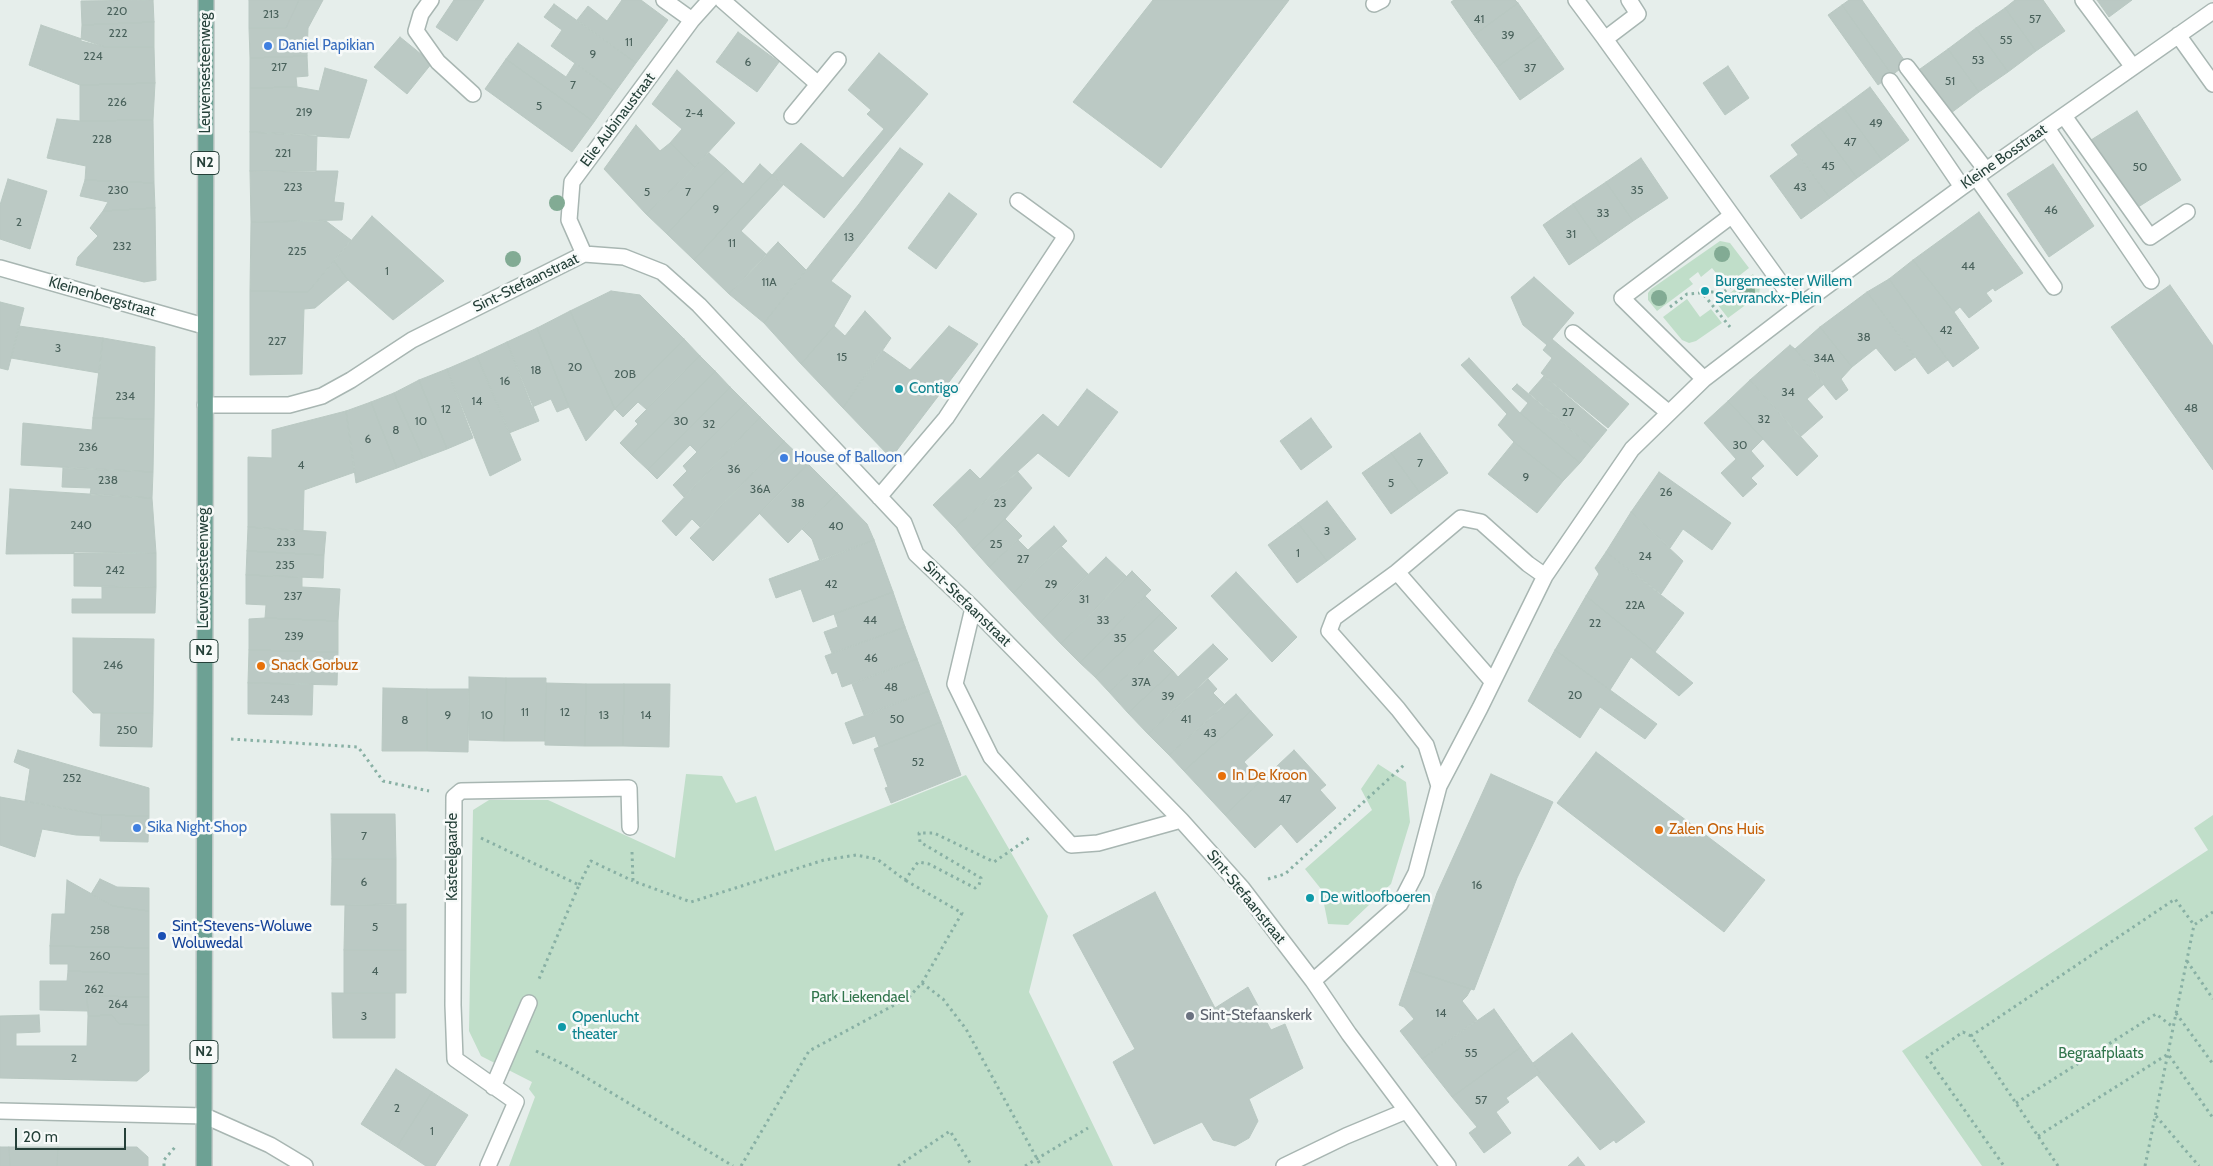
<!DOCTYPE html>
<html>
<head>
<meta charset="utf-8">
<style>
  body { margin:0 }
  #map { position:relative; width:2213px; height:1166px; overflow:hidden; background:#e6eeeb; font-family:Cabin,sans-serif }
  canvas { display:block }
  .scale { position:absolute; left:15px; top:1128px; width:111px; height:22px; box-sizing:border-box; border:2px solid #254039; border-top:0; padding-left:6px; font-size:15px; line-height:18px; white-space:nowrap; color:#254039; -webkit-text-stroke:4px #f7faf9; paint-order:stroke }
</style>
</head>
<body>
<div id="map">
<canvas width="2213" height="1166"></canvas>
<div class="scale">20 m</div>
</div>
<script>
const context = document.querySelector('canvas').getContext('2d');
context.lineJoin = 'round';
function fill(path, color) { context.fillStyle = color; context.fill(path, 'evenodd'); }
const toPath = rows => new Path2D(rows.map(r => 'M' + r).join(''));
function stroke(path, color, width, dash) { context.strokeStyle = color; context.lineWidth = width; context.lineCap = dash ? 'butt' : 'round'; context.setLineDash(dash || []); context.stroke(path); }
function label(font, color, halo, rows, align = 'center') {
  context.font = font + ' Cabin,sans-serif'; context.lineWidth = 5; context.setLineDash([]); context.textBaseline = 'middle'; context.strokeStyle = halo; context.fillStyle = color; for (const [text, x, y, turn = 0] of rows) {
    context.save(); context.translate(x, y); context.rotate((+turn || 0) * Math.PI / 180); context.textAlign = isNaN(turn) ? turn : align; if (halo) context.strokeText(text, 0, 0); context.fillText(text, 0, 0); context.restore();
  }
}
const green = toPath([
  [1720,241,1730,243,1749,268,1726,286,1712,268,1701,277,1698,272,1689,279,1693,284,1657,311,1648,300,1648,293,1651,289],
  [1753,274,1760,286,1759,295,1728,318,1717,304],
  [1687,299,1700,317,1711,309,1722,323,1696,341,1689,343,1682,340,1663,317],
  [1378,764,1406,782,1410,822,1391,884,1348,925,1328,924,1321,889,1305,869,1372,810,1361,789],
  [686,774,722,776,736,803,756,796,775,851,966,775,1048,916,1029,992,1113,1166,509,1166,535,1097,529,1089,532,1082,481,1056,469,1031,473,810,489,800,548,800,675,858],
  [2213,815,2213,1166,1982,1166,1902,1051,2208,850,2194,828]
]);
const building = toPath([
  [153,0,154,22,82,25,81,1,153,0],
  [249,0,299,0,286,28,249,28,249,0],
  [299,0,323,0,308,28,307,56,250,58,249,28,286,28,299,0],
  [454,0,484,0,457,41,436,27,454,0],
  [622,0,641,0,668,20,636,63,577,20,588,6,607,21,622,0],
  [1153,0,1289,0,1161,168,1073,102,1153,0],
  [1454,0,1515,0,1518,3,1474,35,1451,2,1454,0],
  [1849,0,1862,0,1907,64,1892,75,1842,5,1849,0],
  [2015,0,2043,0,2065,31,2036,51,2005,8,2015,0],
  [2097,0,2132,0,2109,17,2097,0],
  [1518,3,1541,36,1497,67,1474,35,1518,3],
  [554,4,636,63,615,92,551,46,562,30,544,17,554,4],
  [1842,5,1892,75,1878,85,1828,15,1842,5],
  [2005,8,2036,51,2008,72,1976,28,2005,8],
  [154,22,154,47,105,47,81,41,82,25,154,22],
  [41,25,105,47,154,47,155,83,80,85,29,65,41,25],
  [1976,28,2008,72,1979,92,1948,49,1976,28],
  [738,32,779,62,757,92,716,62,738,32],
  [1541,36,1564,69,1520,100,1497,67,1541,36],
  [400,37,432,63,407,94,374,67,400,37],
  [518,43,566,77,575,63,615,92,594,122,506,59,518,43],
  [1948,49,1979,92,1951,113,1920,69,1948,49],
  [879,53,928,94,824,218,772,175,801,143,843,178,884,129,867,114,871,110,848,90,879,53],
  [307,56,308,76,296,77,297,87,250,88,250,58,307,56],
  [506,59,594,122,572,152,485,89,506,59],
  [1728,66,1749,98,1725,115,1703,83,1728,66],
  [325,68,367,80,349,138,250,132,250,88,297,87,319,91,325,68],
  [677,70,735,123,695,167,670,143,682,129,652,104,677,70],
  [155,83,153,120,80,121,80,85,155,83],
  [1870,87,1909,140,1882,160,1843,107,1870,87],
  [1843,107,1882,160,1857,178,1818,125,1843,107],
  [2137,111,2181,180,2135,209,2091,140,2137,111],
  [57,119,80,121,153,120,154,183,85,180,86,166,47,158,57,119],
  [636,125,660,151,670,143,695,167,646,214,604,169,636,125],
  [1818,125,1857,178,1830,198,1791,145,1818,125],
  [250,132,317,135,316,172,250,171,250,132],
  [900,148,923,164,831,281,851,296,834,326,801,364,764,323,859,204,900,148],
  [709,153,727,169,667,234,646,214,709,153],
  [1798,155,1830,198,1801,219,1770,176,1798,155],
  [1641,158,1668,198,1633,221,1606,182,1641,158],
  [760,164,772,175,694,260,667,234,727,169,743,184,760,164],
  [2053,164,2094,226,2049,257,2007,194,2053,164],
  [250,171,338,171,334,202,344,203,342,220,251,222,250,171],
  [772,175,784,184,741,231,767,255,729,294,694,260,772,175],
  [8,179,47,191,30,249,0,239,0,205,8,179],
  [85,180,154,183,155,208,103,211,108,202,80,196,85,180],
  [1606,182,1633,221,1600,244,1573,204,1606,182],
  [949,193,977,214,936,269,908,248,949,193],
  [1573,204,1600,244,1569,265,1543,225,1573,204],
  [155,208,156,280,144,282,76,265,78,257,98,236,90,228,103,211,155,208],
  [1979,212,2023,273,1995,291,1993,288,1986,293,1992,301,1969,318,1960,307,1954,312,1913,260,1979,212],
  [372,216,444,281,393,320,348,280,334,261,372,216],
  [326,221,351,240,308,292,250,291,251,222,326,221],
  [778,242,806,270,764,323,729,294,778,242],
  [1913,260,1954,312,1979,348,1953,367,1889,279,1913,260],
  [334,261,348,280,315,308,304,309,302,374,250,375,250,291,308,292,334,261],
  [1534,277,1574,313,1552,339,1629,404,1608,428,1541,373,1552,358,1543,350,1547,345,1523,325,1511,297,1534,277],
  [1889,279,1948,360,1928,374,1867,292,1889,279],
  [2170,285,2213,346,2213,470,2111,327,2170,285],
  [611,291,640,295,684,339,615,409,570,311,611,291],
  [1867,292,1915,357,1895,371,1876,348,1852,367,1820,327,1867,292],
  [0,302,24,308,8,370,0,368,0,302],
  [570,311,615,409,586,441,569,407,537,328,570,311],
  [865,311,891,338,843,408,801,364,834,326,845,336,865,311],
  [19,326,103,338,99,373,11,358,19,326],
  [949,326,978,344,891,458,843,408,882,350,910,370,949,326],
  [1820,327,1852,367,1841,379,1848,390,1836,400,1795,349,1820,327],
  [537,328,569,407,557,412,551,399,532,407,507,342,537,328],
  [103,338,155,347,154,419,93,418,103,338],
  [684,339,700,356,646,409,638,402,623,417,615,409,684,339],
  [507,342,539,421,509,433,477,356,507,342],
  [1790,345,1795,349,1824,384,1807,399,1823,417,1800,437,1750,380,1790,345],
  [477,356,521,460,490,476,447,369,477,356],
  [700,356,715,371,632,455,620,443,638,424,635,421,700,356],
  [1469,358,1520,413,1580,463,1563,481,1514,442,1498,425,1507,414,1461,365,1469,358],
  [447,369,473,438,447,449,419,380,447,369],
  [715,371,730,387,648,470,632,455,715,371],
  [1544,376,1607,430,1592,448,1529,393,1544,376],
  [419,380,447,449,423,458,394,393,419,380],
  [1750,380,1818,456,1797,476,1728,401,1750,380],
  [1517,384,1592,448,1580,463,1520,413,1528,403,1512,389,1517,384],
  [730,387,746,403,697,452,690,445,657,479,648,470,730,387],
  [1087,389,1118,412,1069,477,1038,453,955,528,933,505,970,469,980,479,1043,414,1058,427,1087,389],
  [394,393,423,458,397,468,371,402,394,393],
  [1728,401,1763,439,1751,451,1764,466,1751,478,1757,484,1743,497,1721,473,1736,459,1704,423,1728,401],
  [371,402,397,468,356,483,346,411,371,402],
  [746,403,760,417,684,497,673,485,687,471,683,466,746,403],
  [346,411,355,472,304,490,303,531,248,527,248,457,272,458,272,430,346,411],
  [760,417,784,441,700,527,692,519,676,536,662,521,760,417],
  [93,418,154,419,153,472,21,465,23,423,92,430,93,418],
  [1311,418,1332,447,1301,470,1280,441,1311,418],
  [1420,433,1448,473,1420,493,1391,453,1420,433],
  [784,441,808,464,713,561,690,538,784,441],
  [1514,442,1563,481,1537,513,1488,474,1514,442],
  [1391,453,1420,493,1391,514,1362,473,1391,453],
  [808,464,837,493,788,543,759,513,808,464],
  [63,468,153,472,152,498,90,495,91,488,62,487,63,468],
  [1018,472,1032,488,1005,519,973,549,955,528,1018,472],
  [1659,472,1731,523,1712,550,1683,529,1670,548,1631,512,1659,472],
  [10,489,152,498,156,553,6,554,10,489],
  [837,493,867,524,874,540,820,561,812,539,802,529,837,493],
  [1327,501,1356,539,1327,561,1298,523,1327,501],
  [1631,512,1683,561,1661,594,1606,552,1631,512],
  [1005,519,1022,536,989,567,973,549,1005,519],
  [1298,523,1327,561,1297,583,1268,545,1298,523],
  [1054,526,1067,541,1013,593,989,567,1018,540,1028,550,1054,526],
  [248,527,326,532,324,555,247,551,248,527],
  [874,540,893,592,813,622,801,589,776,598,769,579,874,540],
  [1061,546,1088,574,1040,622,1013,593,1061,546],
  [247,551,324,555,323,578,246,575,247,551],
  [74,552,156,553,156,587,74,586,74,552],
  [1606,552,1684,613,1655,652,1586,596,1599,574,1595,568,1606,552],
  [1106,557,1127,577,1061,644,1040,622,1106,557],
  [1132,571,1151,590,1080,663,1061,644,1132,571],
  [1236,572,1297,637,1272,662,1211,596,1236,572],
  [246,575,302,577,302,587,340,589,338,621,265,618,266,605,246,604,246,575],
  [102,587,156,587,155,613,72,613,72,599,102,599,102,587],
  [893,592,905,627,832,653,824,632,838,627,834,614,893,592],
  [1145,596,1162,613,1095,677,1080,663,1145,596],
  [1586,596,1655,652,1693,683,1679,696,1631,657,1610,690,1555,650,1586,596],
  [1162,613,1177,628,1109,692,1095,677,1162,613],
  [265,618,338,621,338,652,249,650,249,619,265,618],
  [905,627,917,659,842,687,837,672,832,674,825,656,905,627],
  [73,638,154,639,153,713,93,713,73,692,73,638],
  [1213,644,1228,659,1148,734,1128,713,1173,671,1178,677,1213,644],
  [249,650,338,652,337,685,248,683,249,650],
  [1555,650,1657,724,1645,739,1600,707,1580,738,1528,701,1555,650],
  [1153,651,1173,671,1128,713,1109,692,1153,651],
  [917,659,929,691,864,715,852,684,917,659],
  [469,677,506,678,504,741,469,740,469,677],
  [506,678,546,678,545,741,504,741,506,678],
  [1208,679,1217,689,1213,693,1225,705,1169,755,1148,734,1208,679],
  [248,683,313,684,312,715,248,714,248,683],
  [546,683,586,684,585,746,545,745,546,683],
  [586,684,624,684,623,746,585,746,586,684],
  [624,684,670,684,669,747,623,746,624,684],
  [383,688,427,689,427,751,382,751,383,688],
  [427,689,469,689,468,752,427,751,427,689],
  [929,691,941,722,879,747,875,736,853,744,845,723,929,691],
  [1236,694,1251,711,1184,771,1169,755,1236,694],
  [1251,711,1273,735,1244,762,1261,781,1225,815,1184,771,1251,711],
  [101,713,153,713,152,747,100,746,101,713],
  [941,722,961,775,891,803,885,788,888,787,874,749,941,722],
  [18,750,149,788,149,816,101,815,25,801,30,769,14,762,18,750],
  [1294,750,1326,785,1320,790,1336,808,1297,843,1281,824,1255,848,1225,815,1294,750],
  [1596,752,1765,880,1724,932,1557,803,1596,752],
  [1491,774,1553,802,1517,878,1474,990,1411,970,1437,893,1491,774],
  [0,797,101,815,101,836,76,835,42,829,35,857,0,845,0,797],
  [331,814,395,814,396,859,332,859,331,814],
  [101,815,149,816,148,842,100,841,101,815],
  [332,859,396,859,396,905,331,905,332,859],
  [100,879,117,887,149,888,149,911,113,906,91,894,100,879],
  [67,880,113,906,149,911,149,948,50,946,52,914,65,914,67,880],
  [1155,892,1215,1008,1248,987,1271,1030,1285,1024,1303,1068,1249,1099,1258,1121,1249,1138,1235,1146,1213,1140,1202,1122,1154,1144,1113,1062,1135,1049,1073,935,1155,892],
  [406,904,406,950,344,950,345,905,406,904],
  [50,946,149,948,149,974,68,971,68,964,50,964,50,946],
  [344,950,406,950,406,993,344,993,344,950],
  [1411,970,1471,989,1467,996,1462,1001,1477,1020,1422,1059,1400,1031,1414,1019,1404,1007,1399,1005,1411,970],
  [68,971,149,974,149,997,87,996,88,1011,40,1010,40,981,67,981,68,971],
  [332,993,395,993,395,1038,333,1038,332,993],
  [87,996,149,997,149,1025,119,1024,112,1015,88,1016,87,996],
  [1494,1009,1521,1047,1452,1097,1422,1059,1494,1009],
  [39,1015,40,1032,16,1033,16,1046,87,1046,88,1016,112,1015,119,1024,149,1025,149,1071,137,1081,0,1078,0,1016,39,1015],
  [1572,1033,1645,1122,1616,1143,1614,1140,1600,1150,1537,1075,1540,1073,1533,1063,1572,1033],
  [1521,1047,1540,1073,1506,1098,1509,1102,1496,1112,1511,1133,1484,1153,1469,1133,1477,1127,1452,1097,1521,1047],
  [396,1069,432,1092,397,1147,361,1124,396,1069],
  [432,1092,468,1115,435,1166,426,1166,397,1147,432,1092],
  [0,1147,9,1147,10,1166,0,1166,0,1147],
  [9,1147,58,1147,57,1166,10,1166,9,1147],
  [58,1147,137,1147,148,1157,148,1166,57,1166,58,1147],
  [1578,1157,1585,1166,1568,1166,1578,1157]
]);
const path = toPath([
  [1704,295,1730,327],
  [1670,307,1687,294,1725,291,1744,277],
  [231,739,358,747,383,781,429,791],
  [481,838,579,885,539,979],
  [632,852,633,881,691,902,824,860,856,855,877,859,905,880,918,862,929,864,975,888,979,885,981,878,920,842,919,833,934,833,994,862,1029,838],
  [1268,879,1285,874,1404,765],
  [579,885,591,861,633,881],
  [2187,961,2213,999],
  [922,983,943,999,966,1029,1041,1166],
  [2176,1013,2213,1064],
  [1971,1036,1963,1032,1927,1057,2004,1166],
  [536,1051,567,1066,733,1166],
  [2016,1103,2156,1014,2173,1027],
  [2156,1116,2199,1166],
  [2038,1136,2168,1054,2213,1118],
  [164,1166,164,1160,176,1146],
  [741,1166,809,1051,909,997,922,983,962,913,905,880],
  [898,1166,950,1131,972,1166],
  [1025,1166,1088,1128],
  [2058,1166,1971,1036,2175,899,2194,925,2213,912],
  [2145,1166,2194,925]
]);
const minor = toPath([
  [431,0,421,14,416,31,438,62,473,94],
  [664,0,692,20],
  [722,0,818,84],
  [1576,0,1605,39,1638,14,1629,0],
  [2083,0,2133,67],
  [1374,4,1382,0],
  [2178,35,2213,84],
  [1605,39,1798,307],
  [1907,67,1986,170],
  [1890,81,1962,187],
  [792,116,838,60],
  [2064,116,2150,237,2187,212],
  [2047,128,2151,281],
  [1976,177,2054,287],
  [584,254,569,220,572,182,692,20,710,0],
  [0,268,204,326],
  [1573,333,1669,413],
  [1704,379,1622,298,1731,216],
  [205,405,289,405,322,396,351,380,412,340,584,254,624,257,662,272,699,305,904,523,916,554,973,608,1181,820,1242,888,1313,981,1349,1034,1448,1166],
  [879,497,946,418,1066,236,1018,201],
  [1397,572,1492,681],
  [973,608,955,684,991,757,1071,845,1098,843,1181,820],
  [1439,786,1426,745,1398,709,1329,631,1334,618,1397,572,1461,518,1481,522,1528,564,1545,576],
  [1313,981,1400,904,1416,873,1439,786,1480,708,1545,576,1632,449,1704,379,1798,307,1962,187,2213,11],
  [493,1087,529,1003],
  [0,1111,205,1116,270,1145,305,1166],
  [488,1166,516,1102,455,1059,453,1005,454,797,461,791,629,788,630,827],
  [1284,1166,1346,1136,1406,1111]
]);
const major = toPath([
  [204,1166,206,0]
]);
const trees = [
  [557,203],
  [1722,254],
  [513,259],
  [1747,291],
  [1659,298]
];
const markers = [
  [268,46,5,"#3f7fe0"],
  [1705,291,5,"#0f9aa8"],
  [899,389,5,"#0f9aa8"],
  [784,458,5,"#3f7fe0"],
  [261,666,5,"#e8710a"],
  [1222,776,5,"#e8710a"],
  [137,828,5,"#3f7fe0"],
  [1659,830,5,"#e8710a"],
  [1310,898,5,"#0f9aa8"],
  [162,936,5,"#1a4fb4"],
  [1190,1016,5,"#6b7280"],
  [562,1027,5,"#0f9aa8"]
];
const numberNames = [
  ["220",117,11],
  ["213",271,14],
  ["41",1479,19],
  ["57",2035,19],
  ["222",118,33],
  ["39",1508,35],
  ["55",2006,40],
  ["11",629,42],
  ["9",593,54],
  ["224",93,56],
  ["53",1978,60],
  ["6",748,62],
  ["217",279,67],
  ["37",1530,68],
  ["51",1950,81],
  ["7",573,85],
  ["226",117,102],
  ["5",539,106],
  ["219",304,112],
  ["2-4",694,113],
  ["49",1876,123],
  ["228",102,139],
  ["47",1850,142],
  ["221",283,153],
  ["45",1828,166],
  ["50",2140,167],
  ["223",293,187],
  ["43",1800,187],
  ["230",118,190],
  ["35",1637,190],
  ["5",647,192],
  ["7",688,192],
  ["9",716,209],
  ["46",2051,210],
  ["33",1603,213],
  ["2",19,222],
  ["31",1571,234],
  ["13",849,237],
  ["11",732,243],
  ["232",122,246],
  ["225",297,251],
  ["44",1968,266],
  ["1",387,271],
  ["11A",769,282],
  ["42",1946,330],
  ["38",1864,337],
  ["227",277,341],
  ["3",58,348],
  ["15",842,357],
  ["34A",1824,358],
  ["20",575,367],
  ["18",536,370],
  ["20B",625,374],
  ["16",505,381],
  ["34",1788,392],
  ["234",125,396],
  ["14",477,401],
  ["48",2191,408],
  ["12",446,409],
  ["27",1568,412],
  ["32",1764,419],
  ["10",421,421],
  ["30",681,421],
  ["32",709,424],
  ["8",396,430],
  ["6",368,439],
  ["30",1740,445],
  ["236",88,447],
  ["7",1420,463],
  ["4",301,465],
  ["36",734,469],
  ["9",1526,477],
  ["238",108,480],
  ["5",1391,483],
  ["36A",760,489],
  ["26",1666,492],
  ["38",798,503],
  ["23",1000,503],
  ["240",81,525],
  ["40",836,526],
  ["3",1327,531],
  ["233",286,542],
  ["25",996,544],
  ["1",1298,553],
  ["24",1645,556],
  ["27",1023,559],
  ["235",285,565],
  ["242",115,570],
  ["42",831,584],
  ["29",1051,584],
  ["237",293,596],
  ["31",1084,599],
  ["22A",1635,605],
  ["44",870,620],
  ["33",1103,620],
  ["22",1595,623],
  ["239",294,636],
  ["35",1120,638],
  ["46",871,658],
  ["246",113,665],
  ["37A",1141,682],
  ["48",891,687],
  ["20",1575,695],
  ["39",1168,696],
  ["243",280,699],
  ["11",525,712],
  ["12",565,712],
  ["9",448,715],
  ["10",487,715],
  ["13",604,715],
  ["14",646,715],
  ["50",897,719],
  ["41",1186,719],
  ["8",405,720],
  ["250",127,730],
  ["43",1210,733],
  ["52",918,762],
  ["252",72,778],
  ["47",1285,799],
  ["7",364,836],
  ["6",364,882],
  ["16",1477,885],
  ["5",375,927],
  ["258",100,930],
  ["260",100,956],
  ["4",375,971],
  ["262",94,989],
  ["264",118,1004],
  ["14",1441,1013],
  ["3",364,1016],
  ["55",1471,1053],
  ["2",74,1058],
  ["57",1481,1100],
  ["2",397,1108],
  ["1",432,1131]
];
const shields = [
  [205,163,28],
  [204,651,28],
  [204,1052,28]
];
const shieldNames = [
  ["N2",205,163],
  ["N2",204,651],
  ["N2",204,1052]
];
const shopNames = [
  ["Daniel Papikian",278,46],
  ["House of Balloon",794,458],
  ["Sika Night Shop",147,828]
];
const streetNames = [
  ["Leuvensesteenweg",206,73,-90],
  ["Elie Aubinaustraat",618,120,-53],
  ["Kleine Bosstraat",2004,157,-35],
  ["Sint-Stefaanstraat",526,283,-26],
  ["Kleinenbergstraat",102,297,16],
  ["Leuvensesteenweg",204,568,-90],
  ["Sint-Stefaanstraat",967,604,44],
  ["Kasteelgaarde",453,857,-90],
  ["Sint-Stefaanstraat",1246,897,51]
];
const cultureNames = [
  ["Burgemeester Willem",1715,282],
  ["Servranckx-Plein",1715,299],
  ["Contigo",909,389],
  ["De witloofboeren",1320,898],
  ["Openlucht",572,1018],
  ["theater",572,1035]
];
const foodNames = [
  ["Snack Gorbuz",271,666],
  ["In De Kroon",1232,776],
  ["Zalen Ons Huis",1669,830]
];
const transitNames = [
  ["Sint-Stevens-Woluwe",172,927],
  ["Woluwedal",172,944]
];
const parkNames = [
  ["Park Liekendael",860,998],
  ["Begraafplaats",2101,1054]
];
const worshipNames = [
  ["Sint-Stefaanskerk",1200,1016]
];
fill(green, '#c0dec9');
fill(building, '#bbc9c4');
stroke(building, '#b9c8c2', 1);
stroke(minor, '#a8b6b2', 18);
stroke(major, '#c2cac8', 18);
stroke(path, '#88b0a4', 3, [2.5, 4]);
stroke(minor, '#fff', 15);
stroke(major, '#6da194', 15);
context.fillStyle = '#82ab94';
for (const [x, y] of trees) { context.beginPath(); context.arc(x, y, 8, 0, 2 * Math.PI); context.fill(); }
for (const [x, y, r, color] of markers) { const dot = new Path2D(); dot.arc(x, y, r, 0, 2 * Math.PI); context.fillStyle = color; context.fill(dot); stroke(dot, '#f7faf9', 2); }
label('12px', '#4a625c', null, numberNames);
for (const [x, y, w] of shields) { const box = new Path2D(); box.roundRect(x - w / 2, y - 11.5, w, 23, 4); context.fillStyle = '#f7faf9'; context.fill(box); stroke(box, '#254039', 1); }
label('bold 14px', '#254039', null, shieldNames);
label('15px', '#366cbe', '#f7faf9', shopNames, 'left');
label('15px', '#254039', '#f7faf9', streetNames);
label('15px', '#0d838f', '#f7faf9', cultureNames, 'left');
label('15px', '#c56008', '#f7faf9', foodNames, 'left');
label('15px', '#164399', '#f7faf9', transitNames, 'left');
label('15px', '#31754c', '#f7faf9', parkNames);
label('15px', '#5b616d', '#f7faf9', worshipNames, 'left');
</script>
</body>
</html>
